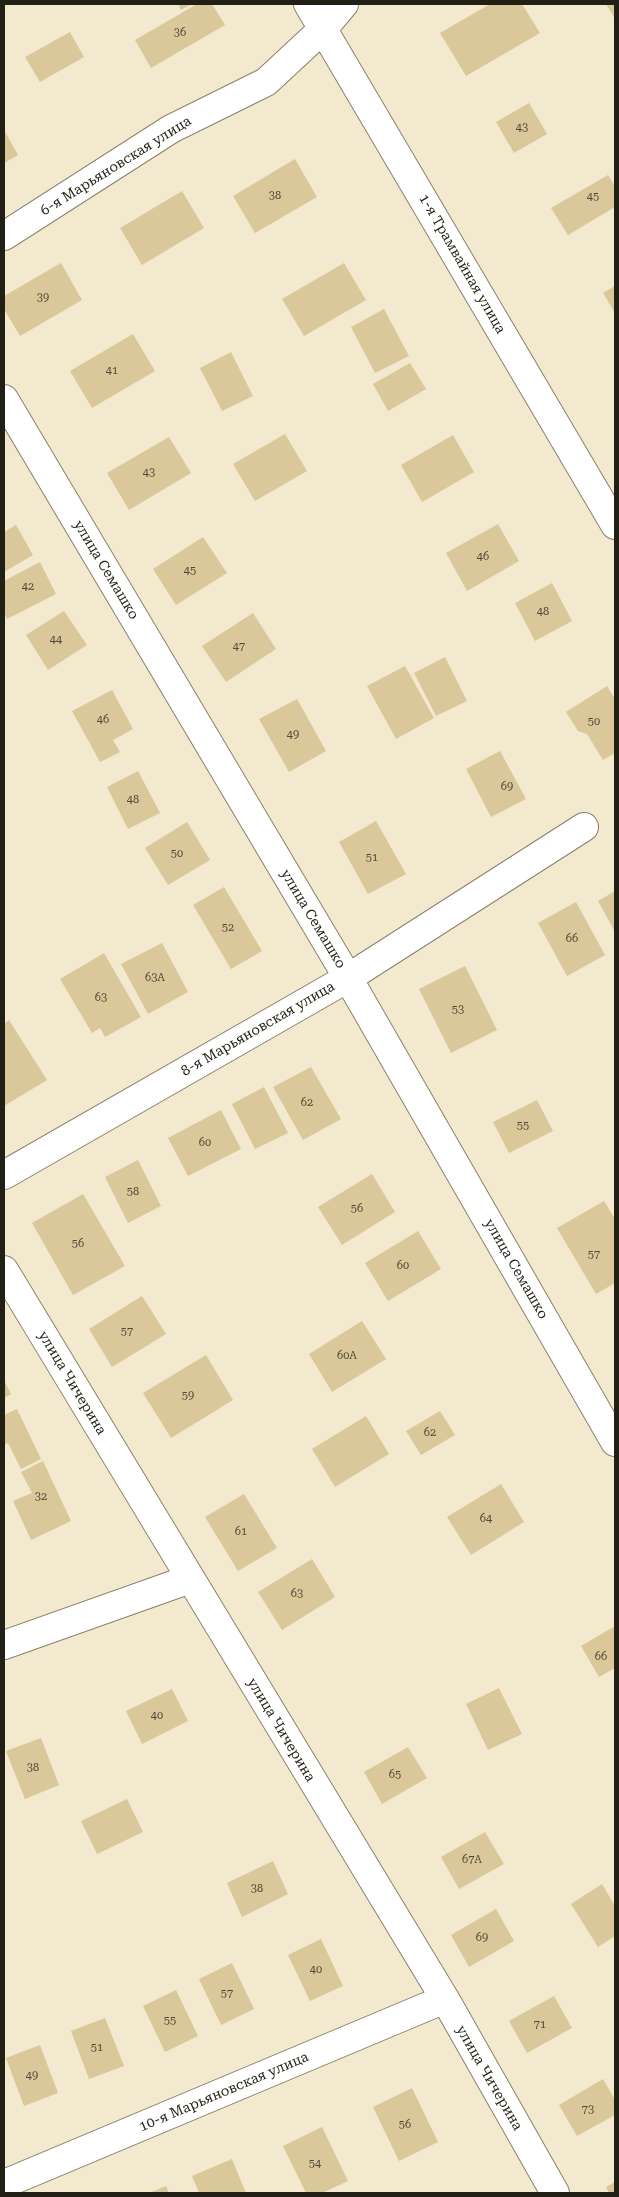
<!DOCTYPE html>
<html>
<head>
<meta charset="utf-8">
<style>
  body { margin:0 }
  #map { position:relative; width:619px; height:2197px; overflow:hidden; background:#f3e9cf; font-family:"Roboto Serif",serif }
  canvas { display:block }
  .frame { position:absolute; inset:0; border:5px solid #221f15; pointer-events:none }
</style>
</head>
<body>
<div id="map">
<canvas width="619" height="2197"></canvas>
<div class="frame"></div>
</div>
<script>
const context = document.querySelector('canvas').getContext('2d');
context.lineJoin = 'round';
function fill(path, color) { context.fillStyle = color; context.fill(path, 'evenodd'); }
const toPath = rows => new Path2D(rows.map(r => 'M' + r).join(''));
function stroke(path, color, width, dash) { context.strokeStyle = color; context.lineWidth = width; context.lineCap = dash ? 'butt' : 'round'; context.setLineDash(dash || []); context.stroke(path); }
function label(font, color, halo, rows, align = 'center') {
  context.font = font + ' "Roboto Serif",serif'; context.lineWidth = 4.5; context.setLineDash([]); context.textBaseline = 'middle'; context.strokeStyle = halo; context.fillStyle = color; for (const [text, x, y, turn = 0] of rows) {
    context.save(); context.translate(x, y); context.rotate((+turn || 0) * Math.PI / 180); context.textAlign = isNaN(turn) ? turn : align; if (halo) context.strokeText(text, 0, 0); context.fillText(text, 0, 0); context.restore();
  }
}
const building = toPath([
  [178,4,192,4,181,10],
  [197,4,212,4,225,25,151,68,135,40],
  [490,4,522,4,540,33,466,76,440,33],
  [606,4,615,4,615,16,614,17],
  [70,32,84,57,40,82,25,57],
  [529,103,547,134,514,153,496,122],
  [4,130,18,155,4,163],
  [295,159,317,197,255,233,233,196],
  [608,175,615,186,615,207,568,235,551,208],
  [182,191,204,228,142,265,120,228],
  [61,263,82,300,20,336,4,309,4,296],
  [344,263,366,300,304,336,282,299],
  [615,286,615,313,603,293],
  [384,309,409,356,375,373,351,327],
  [133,334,155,371,92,408,70,371],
  [231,352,253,396,222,411,200,368],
  [410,363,426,389,388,411,373,384],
  [285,434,307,471,255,501,233,464],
  [453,435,474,472,422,502,401,465],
  [169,437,191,473,129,510,107,473],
  [498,524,519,561,467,591,446,553],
  [16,525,33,555,4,572,4,532],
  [203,537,227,573,176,605,153,569],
  [40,562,56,594,7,619,4,612,4,581],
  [552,583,572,621,535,641,515,603],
  [64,611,87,645,48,670,26,635],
  [253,613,276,649,226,682,202,646],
  [445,657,467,701,436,716,414,673],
  [405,666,434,718,396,739,367,686],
  [607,686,615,699,615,753,603,760,587,734,578,731,566,712],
  [112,690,133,729,113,740,120,752,100,762,72,711],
  [297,699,326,751,289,772,259,719],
  [500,751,526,799,491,817,466,769],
  [138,771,160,813,128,829,107,787],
  [376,821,406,874,368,894,339,842],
  [187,822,210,860,168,885,145,848],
  [224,887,262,951,231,969,193,905],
  [615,891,615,932,598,901],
  [576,902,605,955,567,976,538,923],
  [162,943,188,992,148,1014,121,964],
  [104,953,141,1017,105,1037,100,1028,92,1033,60,979],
  [465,966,497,1030,451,1053,419,989],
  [9,1020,47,1080,4,1106,4,1024],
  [311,1067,341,1119,303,1140,273,1087],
  [264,1087,288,1133,255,1149,232,1104],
  [537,1100,553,1131,509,1153,493,1122],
  [221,1110,241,1149,188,1176,168,1138],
  [138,1160,161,1206,128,1223,105,1177],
  [372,1174,395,1212,342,1245,318,1207],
  [83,1194,125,1266,73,1295,32,1223],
  [604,1201,615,1219,615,1283,596,1294,557,1228],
  [418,1231,441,1269,388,1301,365,1263],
  [142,1296,166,1334,112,1367,89,1329],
  [362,1321,386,1359,332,1392,309,1354],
  [206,1355,233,1400,171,1438,143,1393],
  [4,1380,11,1394,4,1398],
  [17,1409,41,1459,21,1469,8,1443,4,1445,4,1415],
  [440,1411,455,1435,421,1455,406,1431],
  [366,1416,389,1454,335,1487,312,1449],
  [43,1461,71,1521,31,1540,13,1501,32,1493,21,1472],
  [501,1484,524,1522,471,1555,447,1517],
  [244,1494,277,1548,238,1571,205,1517],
  [312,1559,335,1597,282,1630,258,1592],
  [615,1626,615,1668,599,1677,581,1646],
  [499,1688,522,1734,488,1750,466,1704],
  [172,1689,188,1721,142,1744,126,1711],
  [41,1738,59,1785,25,1799,6,1751],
  [408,1747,427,1778,382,1804,364,1772],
  [127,1799,143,1832,97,1854,81,1821],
  [485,1832,504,1864,459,1889,441,1857],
  [273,1861,288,1894,242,1917,227,1883],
  [602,1884,615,1906,615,1936,598,1947,571,1904],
  [496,1909,514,1941,469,1967,451,1935],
  [321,1939,343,1986,310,2001,288,1955],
  [232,1963,254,2009,221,2025,199,1979],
  [176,1990,198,2036,165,2052,143,2006],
  [554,1996,572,2028,527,2053,509,2021],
  [105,2018,124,2066,89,2079,71,2031],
  [40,2045,58,2093,24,2106,6,2058],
  [603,2079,615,2100,615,2115,577,2136,559,2105],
  [412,2088,438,2142,399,2161,373,2107],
  [322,2127,348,2181,322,2193,306,2193,283,2146],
  [232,2159,246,2193,199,2193,192,2176],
  [615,2182,615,2193,609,2193,606,2187],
  [166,2186,169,2193,149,2193]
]);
const street = toPath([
  [4,236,171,129,266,82,323,29,344,4],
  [4,399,348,978,615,1442],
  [4,1175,348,978,584,827],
  [4,1270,445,1999,555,2193],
  [4,1645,190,1579],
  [4,2184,445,1999]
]);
const primary = toPath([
  [308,4,615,525]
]);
const numberNames = [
  ["36",180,33],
  ["43",522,128],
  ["38",275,196],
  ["45",593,197],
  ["39",43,298],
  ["41",112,371],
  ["43",149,473],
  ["46",483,557],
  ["45",190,571],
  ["42",28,587],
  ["48",543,612],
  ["44",56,640],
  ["47",239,647],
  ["46",103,720],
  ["50",594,722],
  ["49",293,735],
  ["69",507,787],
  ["48",133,800],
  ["50",177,854],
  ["51",372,858],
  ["52",228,928],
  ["66",572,939],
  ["63А",155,978],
  ["63",101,998],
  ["53",458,1010],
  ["62",307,1103],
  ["55",523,1126],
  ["60",205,1143],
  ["58",133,1192],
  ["56",357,1209],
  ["56",78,1244],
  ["57",594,1255],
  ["60",403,1266],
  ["57",127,1332],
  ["60А",347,1356],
  ["59",188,1396],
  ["62",430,1433],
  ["32",41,1497],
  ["64",486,1519],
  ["61",241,1532],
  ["63",297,1594],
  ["66",601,1657],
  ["40",157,1716],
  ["38",33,1768],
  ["65",395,1775],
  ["67А",472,1860],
  ["38",257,1889],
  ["69",482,1938],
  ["40",316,1970],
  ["57",227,1994],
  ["55",170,2021],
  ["71",540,2025],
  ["51",97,2048],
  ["49",32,2076],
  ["73",588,2110],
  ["56",405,2125],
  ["54",315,2164]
];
const streetNames = [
  ["6-я Марьяновская улица",116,166,-32],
  ["1-я Трамвайная улица",462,264,60],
  ["улица Семашко",106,570,59],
  ["улица Семашко",313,919,59],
  ["8-я Марьяновская улица",258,1029,-30],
  ["улица Семашко",516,1269,60],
  ["улица Чичерина",72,1383,59],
  ["улица Чичерина",281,1730,59],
  ["улица Чичерина",489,2078,60],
  ["10-я Марьяновская улица",224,2092,-23]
];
fill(building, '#dac79a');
stroke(street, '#8b816a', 30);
stroke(primary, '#8b816a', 30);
stroke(street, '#fff', 28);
stroke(primary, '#fff', 28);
label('11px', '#504936', null, numberNames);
label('14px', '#221f15', '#fff', streetNames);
</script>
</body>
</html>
